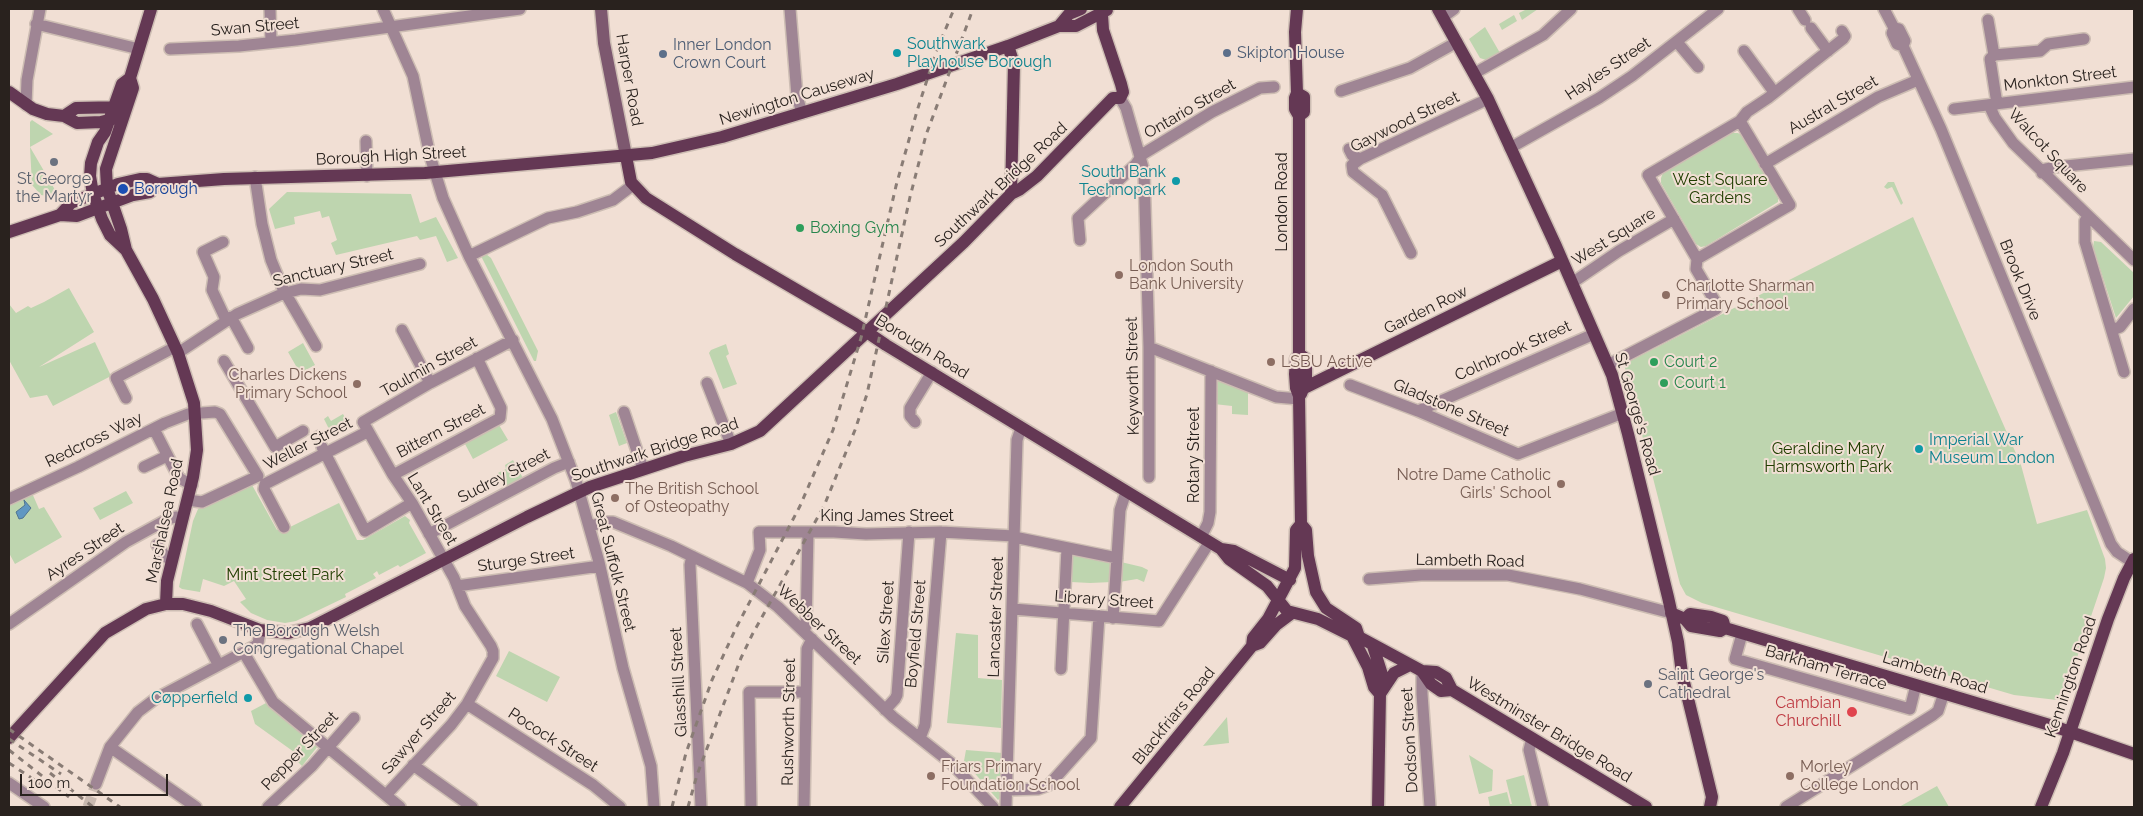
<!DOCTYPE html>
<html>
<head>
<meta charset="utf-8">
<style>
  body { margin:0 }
  #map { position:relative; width:2143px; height:816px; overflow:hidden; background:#f1dfd4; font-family:Raleway,sans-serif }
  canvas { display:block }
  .frame { position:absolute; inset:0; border:10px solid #29221e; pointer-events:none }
  .scale { position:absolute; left:20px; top:774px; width:148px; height:22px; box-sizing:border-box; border:2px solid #29221e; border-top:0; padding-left:6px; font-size:15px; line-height:18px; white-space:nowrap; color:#29221e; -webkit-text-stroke:4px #f1dfd4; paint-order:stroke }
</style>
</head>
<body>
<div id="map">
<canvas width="2143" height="816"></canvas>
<div class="frame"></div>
<div class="scale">100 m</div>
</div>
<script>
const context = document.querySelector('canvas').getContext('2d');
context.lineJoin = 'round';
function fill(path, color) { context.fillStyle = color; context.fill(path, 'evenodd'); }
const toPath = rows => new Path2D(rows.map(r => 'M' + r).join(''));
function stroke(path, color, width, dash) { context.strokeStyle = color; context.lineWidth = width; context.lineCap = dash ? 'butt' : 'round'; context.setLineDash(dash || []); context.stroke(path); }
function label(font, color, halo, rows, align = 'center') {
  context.font = font + ' Raleway,sans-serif'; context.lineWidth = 4; context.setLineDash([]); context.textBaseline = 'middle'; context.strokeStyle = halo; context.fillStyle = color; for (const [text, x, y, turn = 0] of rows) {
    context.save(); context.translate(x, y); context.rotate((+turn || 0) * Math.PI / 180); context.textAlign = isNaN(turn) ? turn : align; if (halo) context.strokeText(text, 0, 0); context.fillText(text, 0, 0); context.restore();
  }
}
const green = toPath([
  [1527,9,1538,9,1522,20,1519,13],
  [1514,15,1517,21,1502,30,1499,24],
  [1485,27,1500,53,1486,60,1480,58,1469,39],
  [32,120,53,134,30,147,58,195,53,197,41,195,32,185,30,147,30,122],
  [1732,133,1738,133,1743,136,1778,198,1778,202,1706,246,1701,247,1696,244,1661,183,1661,178,1663,173],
  [1888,182,1894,182,1903,203,1901,205,1892,187,1887,189,1884,187],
  [287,192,411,194,420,223,436,217,458,258,447,262,436,236,420,240,417,236,336,255,331,243,337,240,329,216,322,218,320,211,294,217,295,224,275,229,269,209],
  [1913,217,2021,465,2037,524,2087,510,2105,559,2106,568,2104,578,2065,693,2057,700,2014,695,1702,603,1686,595,1680,584,1624,364],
  [2094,241,2101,242,2134,273,2134,296,2116,318,2093,247],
  [486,254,491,258,538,351,536,361,534,361,481,256],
  [69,288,94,332,39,367,95,342,111,376,53,406,47,395,30,398,9,360,9,304,16,313,28,306,31,308,44,302],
  [303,343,315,365,300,373,288,352],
  [726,344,729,354,726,356,737,384,723,389,709,353,711,350],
  [1214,379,1248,389,1248,415,1232,414,1232,406,1214,404],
  [616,412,627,443,619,446,609,415],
  [343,414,350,426,332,435,324,419,328,416,331,421],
  [499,425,508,440,473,459,465,444],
  [513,460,523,478,506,487,498,473,506,469,505,465],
  [252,485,277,530,288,524,290,527,339,503,357,540,363,540,405,516,410,520,409,523,426,553,400,567,398,565,379,575,377,571,373,574,376,578,345,594,346,597,296,621,285,623,267,620,251,613,240,602,246,599,234,581,224,586,203,579,200,592,182,589,179,587,193,521,198,509],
  [126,491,133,503,100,520,93,508],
  [32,493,39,509,44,507,62,537,15,564,9,553,9,504],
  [1072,552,1113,561,1112,582,1090,583,1071,582],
  [1121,562,1142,567,1148,570,1144,582,1137,579,1119,582],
  [956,633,978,635,978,678,1002,680,1001,728,947,723],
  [509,651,560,677,547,702,496,676],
  [266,703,318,746,302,766,298,762,301,757,255,724,251,711],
  [1227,717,1229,743,1203,746],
  [966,750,1003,753,1001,797,998,800,964,761],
  [1469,755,1493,770,1492,791,1479,794],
  [1524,775,1532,807,1490,807,1488,797,1507,792,1510,804,1512,804,1506,780],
  [1937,786,1949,807,1899,807]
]);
const water = toPath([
  [24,500,31,508,23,518,19,519,16,512,25,505,24,500]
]);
const minorTunnel = toPath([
  [313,432,322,447],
  [88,807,96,784]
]);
const minor = toPath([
  [270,9,271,42],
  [383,9,413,76,430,156,443,198,469,256,552,419,576,481,599,562,623,668,651,766,654,807],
  [790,9,797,96,802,113],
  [1798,9,1805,20],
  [1884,9,1894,28,1899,29,1905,41,1903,46,1941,129,2111,544,2117,552,2132,562],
  [1443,17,1454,9],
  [1988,20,1994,55,1990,59,1997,104],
  [36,24,139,49],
  [1811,28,1828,51],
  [1894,28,1892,33,1897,44,1903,46],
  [1677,42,1698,67],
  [170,49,239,46,296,40,520,9],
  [1744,51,1774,92],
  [1994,55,2040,51,2048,44,2084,39],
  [1475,73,1543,35,1571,9],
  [1341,91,1410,68,1457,42],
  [1120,98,1126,108,1144,171,1149,347,1149,477],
  [26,105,27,80,40,9],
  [1989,105,1995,118,2013,143,2134,260],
  [1954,109,2134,87],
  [1740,121,1790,205,1697,259,1648,175,1740,121],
  [1740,121,1747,112,1768,98,1843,39,1845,36,1842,31],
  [366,141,367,176],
  [1510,148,1599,98,1632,76,1718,9],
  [1349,149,1352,155,1360,159],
  [1765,164,1878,97,1918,80],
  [2042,173,2046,169,2056,167,2134,159],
  [255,177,262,224,271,260,283,289,316,346],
  [2088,216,2085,221,2085,242,2124,372],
  [1080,240,1078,218,1136,164,1143,154,1212,112,1260,88,1274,87],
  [223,242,203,252,214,277,212,290,226,320],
  [1411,253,1382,195,1353,172,1352,165,1360,159,1488,99],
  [469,256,548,218,577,212,613,200,633,185],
  [1572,283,1619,251,1674,219],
  [231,317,248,348],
  [402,330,430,383],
  [2112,330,2120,327,2134,309],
  [1149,347,1276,397,1299,399],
  [178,353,237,314,282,294,301,289,320,290,420,264],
  [224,361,275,447,303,431],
  [1608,365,1716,309,1716,303,1696,269,1697,259],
  [707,383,731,444],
  [1350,385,1418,411,1518,454,1623,413],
  [126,398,116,378,175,347],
  [1418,411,1594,334],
  [624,412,643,469],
  [915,422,910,416,910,408,932,372],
  [154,429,179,478,192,485],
  [322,447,365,531,412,503],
  [144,467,167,456],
  [393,475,500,418,501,408,477,358],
  [9,499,78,467,165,423,188,414,215,412,220,414,258,476,202,502,188,500],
  [589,526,607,522,613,522,671,546,747,583,778,607,893,717,951,763,993,807],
  [284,527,264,489,265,484,367,432],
  [429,534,554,468,569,462],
  [1014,537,1117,558],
  [1201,537,1208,523,1210,512,1211,371],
  [157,545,165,556,172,561],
  [692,556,690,565,701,807],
  [1369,579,1421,575,1508,575,1580,589,1671,613],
  [747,583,760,550,759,532,834,532,866,534,941,532,1014,536],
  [457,586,600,566],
  [1013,609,1159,621,1209,543],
  [1113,618,1120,510,1126,492],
  [9,624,126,542,168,519,176,517,183,518],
  [197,624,218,664],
  [804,631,806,626,808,532],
  [1742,634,1735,659,1910,709,1916,685],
  [244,653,273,702,400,807],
  [1061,669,1067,548],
  [1422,671,1422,694,1430,807],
  [467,704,593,785,620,807],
  [885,710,895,699,897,695,909,532],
  [920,738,925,725,941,532],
  [1532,738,1529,750,1543,807],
  [110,747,196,807],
  [413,765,472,807],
  [9,783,44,807],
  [96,784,110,747,138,712,155,699,255,646,258,644,260,630],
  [1008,790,1038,789,1049,785,1091,738,1099,616],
  [386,795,451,725,467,704,493,658,493,651,491,646,465,606,454,578,412,503,393,475,363,422,430,383,513,340],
  [268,807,312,766,354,718],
  [751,807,749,692,806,692],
  [804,807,807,649,812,639],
  [1006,807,1017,440,1021,428],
  [1786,807,1933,715,1938,711,1944,693]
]);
const secondary = toPath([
  [601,9,604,43,626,156]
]);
const primary = toPath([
  [1438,9,1488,99,1555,244,1612,375,1628,434,1668,597,1678,642,1682,674,1712,797,1710,807],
  [1059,26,1069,14,1081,9],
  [1008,46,1014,64,1011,194],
  [130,78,122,84,105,132,98,142,91,163,90,176,93,194,102,219,110,235,126,250,153,299,178,353,194,403,197,450,193,477,167,581,166,604],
  [9,92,33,109,47,114,64,116,77,123,101,122,116,118],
  [1297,93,1304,97,1304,112,1299,116],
  [64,116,76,108,122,107],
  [626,156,631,182,646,198,735,254,855,324,886,345,1221,549,1229,559,1267,586,1287,611,1318,619,1352,636,1359,637,1422,671,1436,672,1446,678,1452,690,1646,807],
  [60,215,71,203,118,184,140,179,147,179,158,184,224,179,425,173,652,153,722,137,897,84,1008,46,1059,26,1076,26,1107,10],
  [9,232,60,215,77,216,133,195,150,192,158,184],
  [126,250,121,229,107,188,106,169,133,88,130,78,151,9],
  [1299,354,1306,359,1306,382,1301,394],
  [1304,388,1562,261],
  [1301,524,1306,530,1308,556,1316,592,1326,608,1356,628,1359,637],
  [1221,549,1234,551,1290,580],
  [1671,613,1685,619,1691,626,1720,631,1725,628,2053,726,2134,754],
  [1685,619,1690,614,1711,617,1723,621,1725,628],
  [1352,636,1368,667,1374,687,1380,694],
  [1252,646,1253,638,1268,619,1295,568,1296,530,1301,524,1299,396,1296,388,1295,374,1296,359,1299,354,1299,116,1295,109,1295,98,1297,93,1295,32,1297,9],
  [1373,646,1385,684],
  [1422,671,1431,684,1441,691,1452,690],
  [9,738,105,633,146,609,166,604,183,604,211,611,260,630,288,633,310,628,527,517,590,487,684,456,731,444,760,431,964,242,1011,194,1019,190,1037,176,1113,98,1120,98,1123,92,1121,84,1103,30,1102,14],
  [1120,807,1252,646,1260,643,1276,625,1292,613],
  [1378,807,1380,694,1394,673,1410,665],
  [2041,807,2063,753,2108,619,2124,578,2134,559]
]);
const rail = toPath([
  [9,729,120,807],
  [9,739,61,774],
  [9,750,69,797],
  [9,763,45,787],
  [50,773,93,807],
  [672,807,686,753,712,680,736,628,800,506,833,430,861,338,896,186,917,111,936,52,954,9],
  [688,807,697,775,741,658,752,635,824,506,855,430,867,394,910,197,926,135,973,9]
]);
const markers = [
  [897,53,5,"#0f9aa8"],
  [1227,53,5,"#5c6f8a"],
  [663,54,5,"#5c6f8a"],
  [54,162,5,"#6b7280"],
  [1176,181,5,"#0f9aa8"],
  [123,189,6,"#1a4fb4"],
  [800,228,5,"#2e9e5b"],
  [1119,275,5,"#8d6e63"],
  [1666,295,5,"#8d6e63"],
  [1271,362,5,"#8d6e63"],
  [1654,362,5,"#2e9e5b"],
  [1664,383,5,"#2e9e5b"],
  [357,384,5,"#8d6e63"],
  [1919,449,5,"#0f9aa8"],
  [1561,484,5,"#8d6e63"],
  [615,498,5,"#8d6e63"],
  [223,640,5,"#6b7280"],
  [1648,684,5,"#6b7280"],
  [248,698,5,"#0f9aa8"],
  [1852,712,6,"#e0444e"],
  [931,776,5,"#8d6e63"],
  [1790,776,5,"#8d6e63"]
];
const streetNames = [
  ["Swan Street",255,27,-5],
  ["Hayles Street",1608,69,-34],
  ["Monkton Street",2060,79,-7],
  ["Harper Road",629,80,80],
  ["Newington Causeway",797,97,-17],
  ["Austral Street",1833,105,-30],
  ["Ontario Street",1190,109,-30],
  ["Gaywood Street",1405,122,-26],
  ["Walcot Square",2048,151,47],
  ["Borough High Street",391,156,-3],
  ["Southwark Bridge Road",1001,185,-43],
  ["London Road",1282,202,-90],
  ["West Square",1614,237,-32],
  ["Sanctuary Street",333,268,-13],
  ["Brook Drive",2020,280,68],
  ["Garden Row",1426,310,-26],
  ["Borough Road",922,347,32],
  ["Colnbrook Street",1513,351,-24],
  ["Toulmin Street",429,367,-29],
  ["Keyworth Street",1133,376,-91],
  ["Gladstone Street",1451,408,23],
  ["St George's Road",1637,414,74],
  ["Bittern Street",441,431,-28],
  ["Redcross Way",94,440,-26],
  ["Weller Street",308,444,-27],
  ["Southwark Bridge Road",655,450,-18],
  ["Rotary Street",1194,455,-90],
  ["Sudrey Street",504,476,-27],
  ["Lant Street",432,509,59],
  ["King James Street",887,516],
  ["Marshalsea Road",165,521,-78],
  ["Ayres Street",85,552,-34],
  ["Sturge Street",526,560,-8],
  ["Lambeth Road",1470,561,1],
  ["Great Suffolk Street",613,562,76],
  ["Library Street",1104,600,4],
  ["Lancaster Street",996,617,-88],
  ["Silex Street",886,622,-86],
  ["Webber Street",819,625,43],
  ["Boyfield Street",916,634,-85],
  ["Barkham Terrace",1826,668,16],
  ["Lambeth Road",1935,673,17],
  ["Kennington Road",2071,677,-71],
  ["Glasshill Street",679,682,-93],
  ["Blackfriars Road",1174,716,-51],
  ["Rushworth Street",789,722,-89],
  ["Westminster Bridge Road",1549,730,31],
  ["Sawyer Street",419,733,-49],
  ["Pocock Street",553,740,33],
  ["Dodson Street",1410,740,-93],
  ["Pepper Street",300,751,-46]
];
const cultureNames = [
  ["Southwark",907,44],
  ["Playhouse Borough",907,62],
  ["South Bank",1166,172,"right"],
  ["Technopark",1166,190,"right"],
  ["Imperial War",1929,440],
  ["Museum London",1929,458],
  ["Cøpperfield",238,698,"right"]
];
const serviceNames = [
  ["Inner London",673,45],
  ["Crown Court",673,63],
  ["Skipton House",1237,53]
];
const worshipNames = [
  ["St George",54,179,"center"],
  ["the Martyr",54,197,"center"],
  ["The Borough Welsh",233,631],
  ["Congregational Chapel",233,649],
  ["Saint George's",1658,675],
  ["Cathedral",1658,693]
];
const parkNames = [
  ["West Square",1720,180],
  ["Gardens",1720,198],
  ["Geraldine Mary",1828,449],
  ["Harmsworth Park",1828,467],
  ["Mint Street Park",285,575]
];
const transitNames = [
  ["Borough",134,189]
];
const leisureNames = [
  ["Boxing Gym",810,228],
  ["Court 2",1664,362],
  ["Court 1",1674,383]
];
const educationNames = [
  ["London South",1129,266],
  ["Bank University",1129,284],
  ["Charlotte Sharman",1676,286],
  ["Primary School",1676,304],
  ["LSBU Active",1281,362],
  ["Charles Dickens",347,375,"right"],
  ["Primary School",347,393,"right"],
  ["Notre Dame Catholic",1551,475,"right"],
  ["Girls' School",1551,493,"right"],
  ["The British School",625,489],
  ["of Osteopathy",625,507],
  ["Friars Primary",941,767],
  ["Foundation School",941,785],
  ["Morley",1800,767],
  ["College London",1800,785]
];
const healthNames = [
  ["Cambian",1841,703],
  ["Churchill",1841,721]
];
fill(green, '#bed5af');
fill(water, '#6097c2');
stroke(water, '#507491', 1);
stroke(minorTunnel, '#c9b9b0', 11, [11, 5.5]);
stroke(minor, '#cdbdb3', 14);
stroke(secondary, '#cdbdb3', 15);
stroke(primary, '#cdbdb3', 15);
stroke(minor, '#9f8594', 11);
stroke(secondary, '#7d586f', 12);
stroke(primary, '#643854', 12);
stroke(rail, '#897c75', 3, [6, 6]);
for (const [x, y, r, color] of markers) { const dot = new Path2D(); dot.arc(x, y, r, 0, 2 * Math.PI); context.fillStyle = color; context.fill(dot); stroke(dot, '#f1dfd4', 2); }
label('16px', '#29221e', '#f1dfd4', streetNames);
label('16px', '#0d838f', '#f1dfd4', cultureNames, 'left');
label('16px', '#4e5e75', '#f1dfd4', serviceNames, 'left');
label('16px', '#5b616d', '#f1dfd4', worshipNames, 'left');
label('16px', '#203e00', '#f1dfd4', parkNames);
label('16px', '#164399', '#f1dfd4', transitNames, 'left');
label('16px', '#27864d', '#f1dfd4', leisureNames, 'left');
label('16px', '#785e54', '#f1dfd4', educationNames, 'left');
label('16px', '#be3a42', '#f1dfd4', healthNames, 'right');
</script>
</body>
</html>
